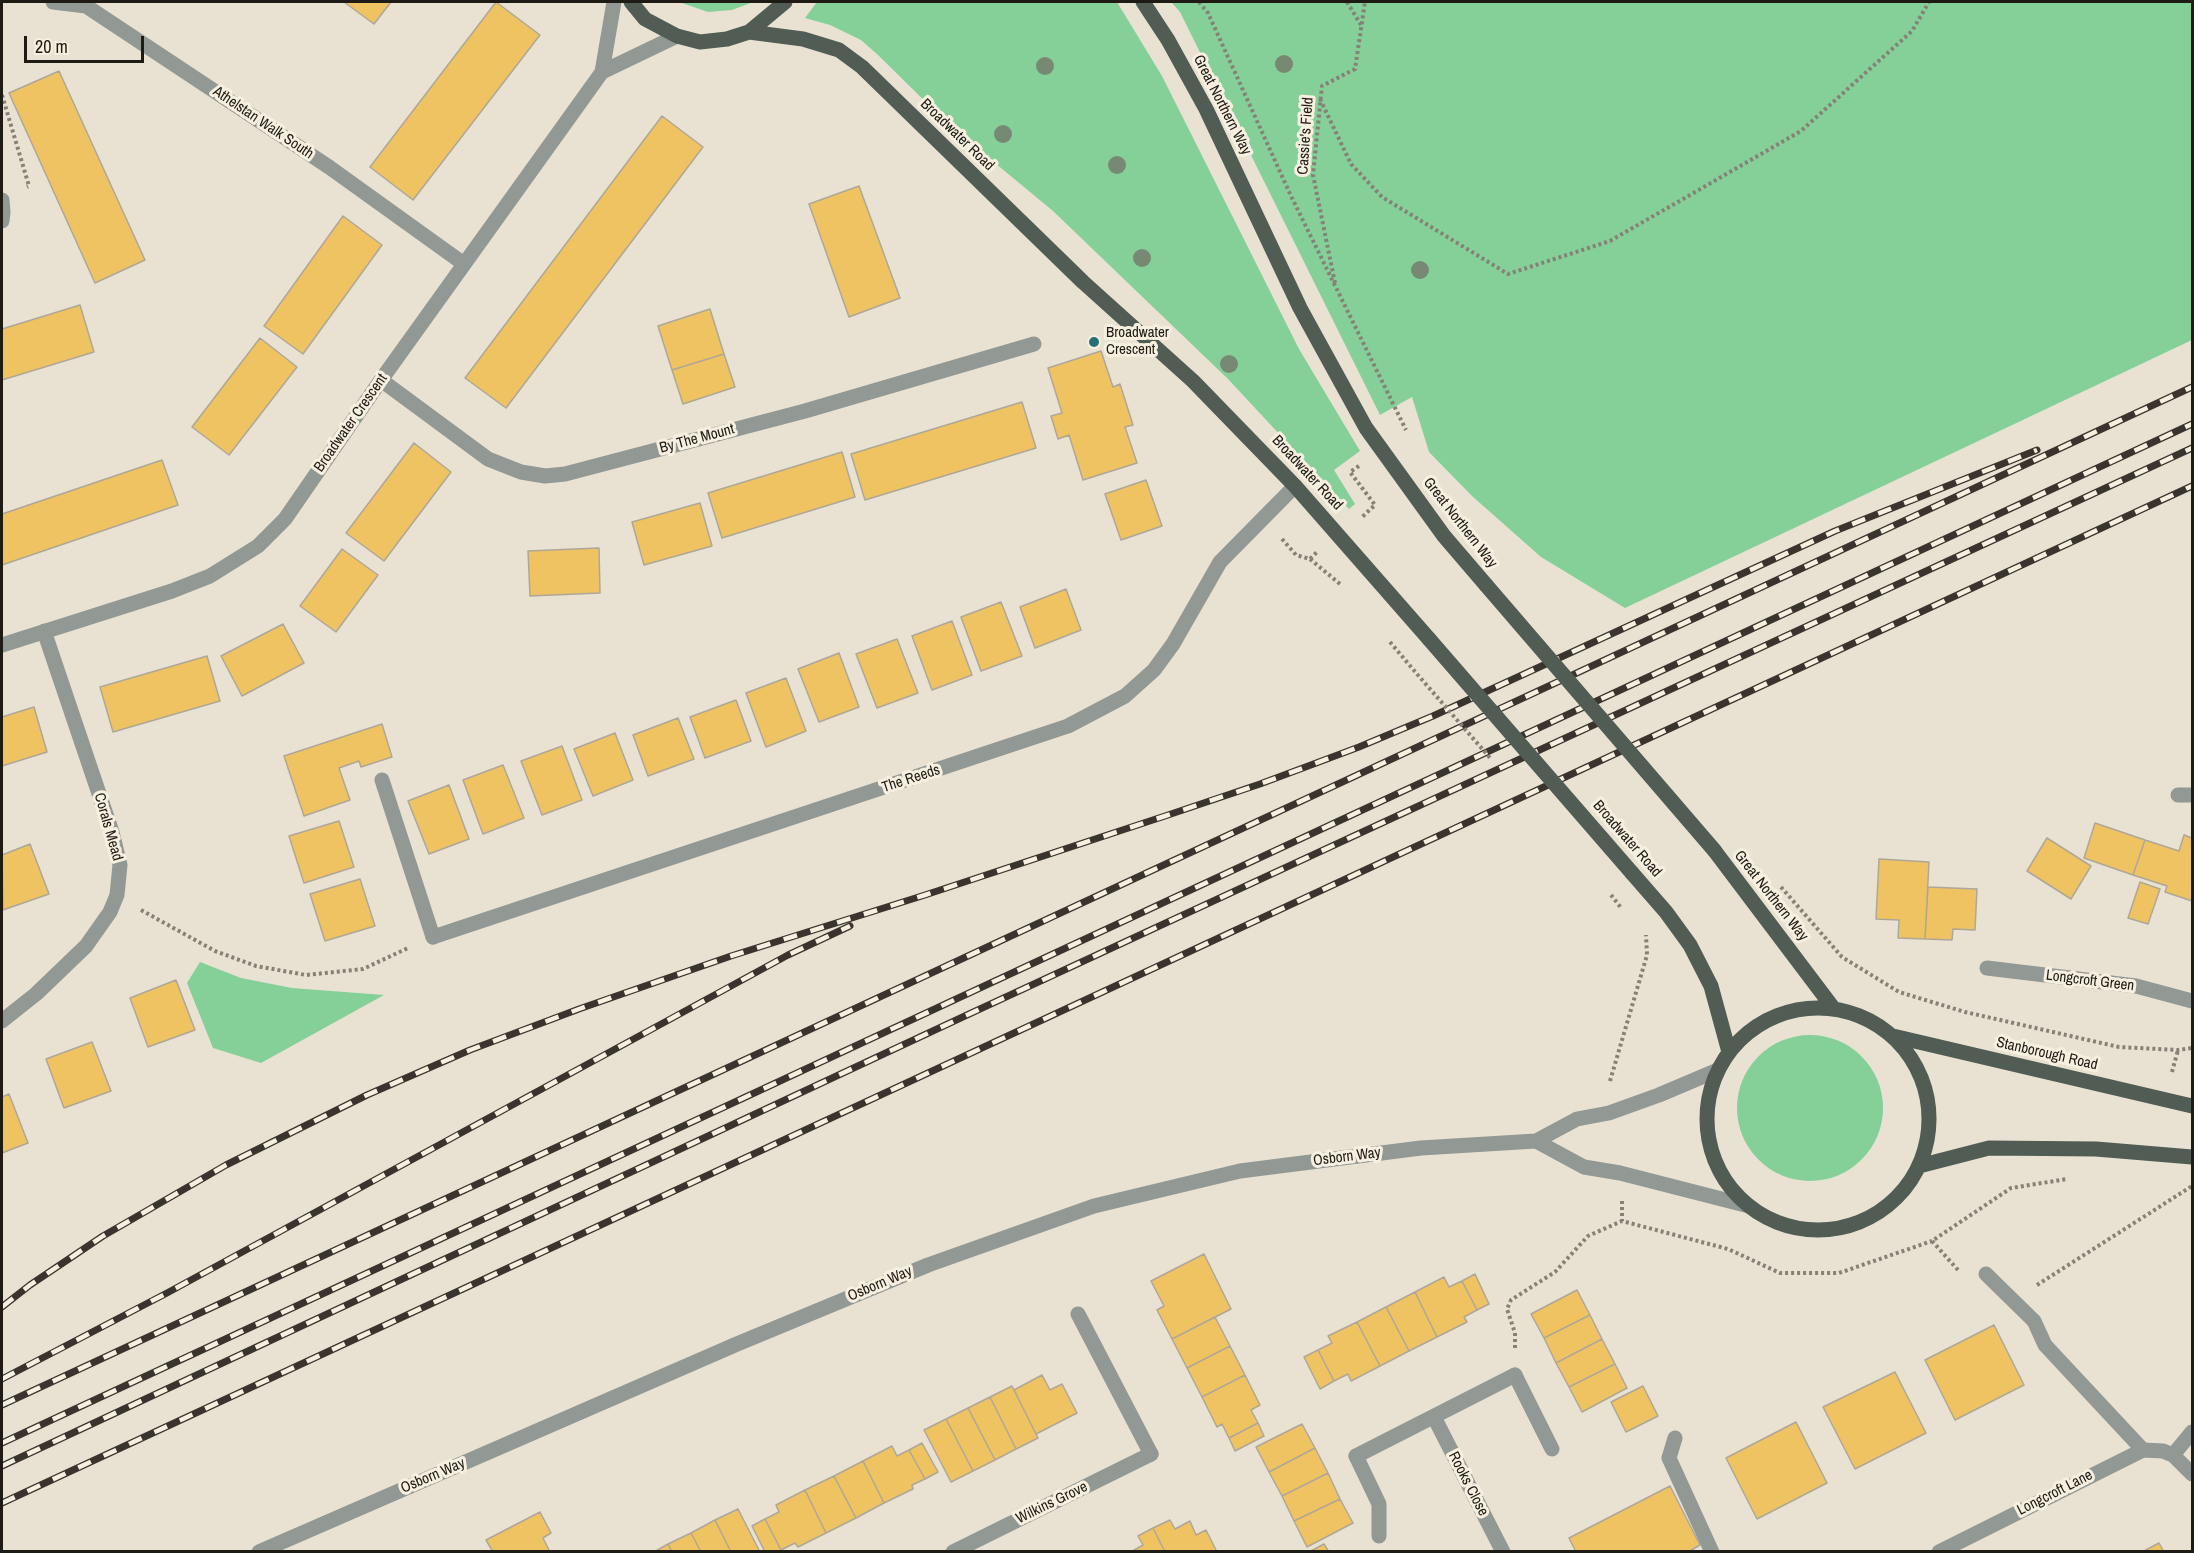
<!DOCTYPE html>
<html>
<head>
<meta charset="utf-8">
<style>
  body { margin:0 }
  #map { position:relative; width:2194px; height:1553px; overflow:hidden; background:#e9e2d2; font-family:"Archivo Narrow",sans-serif }
  canvas { display:block }
  .frame { position:absolute; inset:0; border:3px solid #1e1b15; pointer-events:none }
  .scale { position:absolute; left:24px; top:36px; width:120px; height:27px; box-sizing:border-box; border:3px solid #1e1b15; border-top:0; padding-left:8px; font-size:18px; line-height:21px; white-space:nowrap; color:#1e1b15; -webkit-text-stroke:4px #f7efdf; paint-order:stroke }
</style>
</head>
<body>
<div id="map">
<canvas width="2194" height="1553"></canvas>
<div class="frame"></div>
<div class="scale">20 m</div>
</div>
<script>
const context = document.querySelector('canvas').getContext('2d');
context.lineJoin = 'round';
function fill(path, color) { context.fillStyle = color; context.fill(path, 'evenodd'); }
const toPath = rows => new Path2D(rows.map(r => 'M' + r).join(''));
function stroke(path, color, width, dash) { context.strokeStyle = color; context.lineWidth = width; context.lineCap = dash ? 'butt' : 'round'; context.setLineDash(dash || []); context.stroke(path); }
function label(font, color, halo, rows, align = 'center') {
  context.font = font + ' "Archivo Narrow",sans-serif'; context.lineWidth = 6; context.setLineDash([]); context.textBaseline = 'middle'; context.strokeStyle = halo; context.fillStyle = color; for (const [text, x, y, turn = 0] of rows) {
    context.save(); context.translate(x, y); context.rotate((+turn || 0) * Math.PI / 180); context.textAlign = isNaN(turn) ? turn : align; if (halo) context.strokeText(text, 0, 0); context.fillText(text, 0, 0); context.restore();
  }
}
const green = toPath([
  [679,2,753,2,732,10,708,12],
  [817,2,1117,2,1162,76,1299,349,1360,451,1334,470,1355,504,1349,509,1228,379,1053,211,949,125,878,55,861,40,830,25,805,18],
  [1171,2,2192,2,2192,340,1625,608,1541,557,1472,496,1429,452,1412,397,1380,415,1180,12],
  [200,962,241,978,292,988,384,995,261,1063,213,1048,187,983],
  '1737 1108a73 73 0 1 1 146 0a73 73 0 1 1-146 0Z'
]);
const building = toPath([
  [344,2,391,2,374,24,344,2],
  [496,2,540,35,413,200,370,167,496,2],
  [59,71,145,260,95,283,9,93,59,71],
  [662,116,703,147,506,408,465,378,662,116],
  [859,186,900,298,849,317,809,204,859,186],
  [343,216,382,245,303,354,264,326,343,216],
  [80,305,94,352,2,380,2,329,80,305],
  [710,309,724,354,672,370,658,326,710,309],
  [260,338,297,367,229,455,192,427,260,338],
  [1101,351,1113,387,1120,384,1133,425,1125,427,1137,463,1083,480,1069,435,1058,439,1051,416,1062,413,1048,368,1101,351],
  [724,354,735,387,683,404,672,370,724,354],
  [1022,402,1036,448,865,500,851,454,1022,402],
  [414,443,451,472,384,561,346,533,414,443],
  [842,452,855,497,722,538,708,493,842,452],
  [162,460,178,505,2,565,2,514,162,460],
  [1146,480,1162,526,1121,540,1105,494,1146,480],
  [700,503,712,546,644,565,632,522,700,503],
  [599,548,600,593,530,596,528,551,599,548],
  [342,549,378,575,336,632,300,606,342,549],
  [1066,589,1081,630,1035,648,1020,607,1066,589],
  [1001,602,1022,656,981,671,961,617,1001,602],
  [952,621,972,675,932,690,912,636,952,621],
  [283,624,304,663,242,696,221,656,283,624],
  [897,639,918,693,877,708,856,654,897,639],
  [839,653,859,707,819,722,798,669,839,653],
  [207,656,220,701,113,732,100,687,207,656],
  [786,678,806,731,766,747,746,693,786,678],
  [736,700,751,741,705,758,690,717,736,700],
  [34,707,47,752,2,766,2,717,34,707],
  [678,718,694,759,648,776,633,735,678,718],
  [382,724,392,757,361,767,359,761,339,768,350,800,304,816,284,756,382,724],
  [615,733,633,780,593,796,574,749,615,733],
  [562,746,582,800,542,815,521,761,562,746],
  [503,765,524,818,483,834,463,780,503,765],
  [449,785,469,839,429,854,408,801,449,785],
  [339,821,354,867,304,883,289,836,339,821],
  [2095,823,2145,840,2133,875,2084,858,2095,823],
  [2184,835,2192,838,2192,901,2165,892,2167,886,2133,875,2145,840,2179,851,2184,835],
  [2047,838,2091,866,2071,899,2027,871,2047,838],
  [30,844,49,894,3,910,2,855,30,844],
  [1879,859,1929,862,1925,939,1898,938,1899,920,1876,919,1879,859],
  [360,879,375,926,325,941,310,894,360,879],
  [2140,882,2160,889,2148,924,2128,918,2140,882],
  [1928,887,1977,889,1975,930,1953,929,1952,940,1925,939,1928,887],
  [176,980,195,1030,148,1047,130,998,176,980],
  [92,1042,111,1091,64,1108,46,1059,92,1042],
  [9,1094,28,1143,2,1153,2,1097,9,1094],
  [1204,1254,1231,1309,1172,1339,1157,1310,1164,1306,1151,1281,1204,1254],
  [1475,1274,1489,1304,1477,1310,1462,1281,1475,1274],
  [1444,1277,1449,1287,1462,1281,1477,1310,1464,1317,1467,1322,1437,1337,1415,1292,1444,1277],
  [1577,1290,1590,1315,1544,1338,1531,1314,1577,1290],
  [1415,1292,1437,1337,1409,1351,1386,1307,1415,1292],
  [1386,1307,1409,1351,1380,1366,1357,1322,1386,1307],
  [1590,1315,1602,1339,1556,1363,1544,1338,1590,1315],
  [1215,1317,1230,1346,1187,1368,1172,1339,1215,1317],
  [1357,1322,1380,1366,1351,1381,1348,1374,1334,1381,1318,1350,1332,1343,1328,1336,1357,1322],
  [1994,1325,2024,1385,1955,1420,1925,1360,1994,1325],
  [1602,1339,1615,1364,1569,1387,1556,1363,1602,1339],
  [1230,1346,1245,1375,1202,1397,1187,1368,1230,1346],
  [1318,1350,1334,1381,1320,1389,1304,1357,1318,1350],
  [1615,1364,1627,1388,1582,1412,1569,1387,1615,1364],
  [1895,1372,1926,1433,1855,1469,1823,1407,1895,1372],
  [1042,1375,1050,1390,1062,1384,1077,1413,1036,1434,1014,1390,1042,1375],
  [1245,1375,1260,1405,1251,1410,1258,1423,1229,1438,1222,1424,1217,1427,1202,1397,1245,1375],
  [1012,1386,1038,1438,1016,1449,990,1397,1012,1386],
  [1643,1386,1658,1416,1626,1432,1611,1402,1643,1386],
  [990,1397,1016,1449,995,1460,968,1408,990,1397],
  [968,1408,995,1460,973,1471,946,1419,968,1408],
  [946,1419,973,1471,951,1482,924,1430,946,1419],
  [1796,1422,1827,1483,1757,1519,1726,1458,1796,1422],
  [1258,1423,1264,1436,1235,1451,1229,1438,1258,1423],
  [1302,1424,1315,1448,1269,1472,1256,1447,1302,1424],
  [922,1443,938,1472,925,1479,909,1450,922,1443],
  [892,1446,897,1456,909,1450,925,1479,912,1485,913,1489,884,1503,863,1461,892,1446],
  [1315,1448,1328,1473,1282,1496,1269,1472,1315,1448],
  [863,1461,884,1503,856,1518,834,1476,863,1461],
  [1328,1473,1340,1499,1294,1521,1282,1496,1328,1473],
  [834,1476,856,1518,826,1533,805,1490,834,1476],
  [1670,1486,1700,1545,1688,1552,1576,1552,1569,1538,1670,1486],
  [805,1490,826,1533,798,1547,795,1543,781,1550,765,1519,779,1512,776,1505,805,1490],
  [1340,1499,1353,1523,1307,1547,1294,1521,1340,1499],
  [738,1509,760,1552,731,1552,715,1520,738,1509],
  [540,1512,551,1533,543,1538,550,1552,493,1552,486,1540,540,1512],
  [765,1519,781,1550,778,1552,765,1552,752,1526,765,1519],
  [715,1520,731,1552,701,1552,691,1533,715,1520],
  [1170,1520,1175,1529,1190,1521,1196,1535,1206,1530,1217,1552,1165,1552,1153,1528,1170,1520],
  [1153,1528,1165,1552,1131,1552,1143,1545,1138,1536,1153,1528],
  [691,1533,701,1552,672,1552,668,1544,691,1533],
  [2159,1543,2164,1552,2142,1552,2159,1543],
  [668,1544,672,1552,654,1552,668,1544],
  [1324,1544,1329,1552,1309,1552,1324,1544]
]);
const path = toPath([
  [1199,2,1208,13,1291,196,1406,430],
  [1347,2,1361,25],
  [2,95,29,186,27,187],
  [1320,99,1351,164,1382,197,1508,274,1610,241,1801,131,1912,31,1929,2],
  [1335,283,1313,175,1322,86,1355,69,1365,2],
  [1359,466,1350,472,1375,505,1361,518],
  [1282,539,1296,555,1310,559,1317,552],
  [1310,559,1340,584],
  [1390,642,1417,674],
  [1781,887,1842,957,1899,992,1965,1012,2119,1047,2178,1050,2192,1048],
  [141,910,215,951,256,966,306,975,363,969,408,948],
  [2172,1072,2178,1050],
  [1610,1081,1647,955,1646,935],
  [1622,1201,1622,1221,1728,1249,1780,1273,1839,1273,1932,1241],
  [1958,1270,1932,1241,2011,1188,2067,1179],
  [2037,1285,2192,1186],
  [1515,1348,1515,1333,1507,1309,1511,1300,1555,1272,1588,1236,1622,1221]
]);
const service = toPath([
  [382,780,433,937],
  [1986,1274,2034,1321,2045,1345,2143,1450],
  [1078,1314,1151,1454],
  [1515,1375,1552,1449],
  [1675,1438,1669,1458,1712,1552],
  [2173,1455,2192,1432],
  [1356,1456,1379,1504,1379,1536]
]);
const minor = toPath([
  [53,2,86,6,329,167,464,264],
  [602,72,677,36],
  [2,200,3,212,2,221],
  [381,380,488,459,521,472,545,476,565,474,805,411,1034,344],
  [2,645,172,591,210,576,258,546,285,519,381,380,602,72,614,2],
  [2178,795,2192,795],
  [433,937,1068,726,1125,696,1154,670,1173,644,1220,562,1295,486],
  [1987,968,2136,986,2192,1001],
  [2,1021,36,994,86,946,110,912,117,895,120,865,112,832,44,631],
  [1434,1417,1503,1552],
  [1356,1456,1515,1375],
  [953,1552,1151,1454],
  [1939,1552,2143,1450,2163,1451,2173,1455,2192,1474]
]);
const tertiary = toPath([
  [1536,1141,1584,1167,1620,1173,1749,1206],
  [259,1552,737,1344,928,1265,1094,1206,1240,1171,1421,1148,1536,1141,1577,1119,1609,1113,1659,1095,1718,1070]
]);
const primary = toPath([
  [631,2,645,19,677,36,700,42,727,39,749,32,785,2],
  [1143,2,1168,40,1206,109,1300,308,1366,428,1444,536,1486,585],
  [749,32,803,39,839,50,862,67,1083,282,1193,381,1295,486,1429,639],
  [1714,850,1834,1009],
  [1632,873,1666,912,1690,945,1711,986,1729,1052],
  '1707 1119a111 111 0 1 1 222 0a111 111 0 1 1-222 0Z',
  [1893,1036,2192,1106],
  [1919,1166,1989,1148,2096,1149,2192,1157]
]);
const rail = toPath([
  [2,1307,30,1285,103,1236,226,1165,367,1095,470,1050,579,1009,731,956,925,895,1168,815,1260,784,1359,747,1433,716,1835,531,2037,450],
  [2,1379,167,1293,788,955,850,926],
  [2,1405,2192,387],
  [2,1443,2192,424],
  [2,1466,967,1015,2192,448],
  [2,1503,2192,486]
]);
const pathBridge = toPath([
  [1417,674,1491,759],
  [1611,895,1622,909]
]);
const primaryBridge = toPath([
  [1486,585,1714,850],
  [1429,639,1632,873]
]);
const trees = [
  [1284,64],
  [1045,66],
  [1003,134],
  [1117,165],
  [1142,258],
  [1420,270],
  [1229,364]
];
const markers = [
  [1094,342,6,"#257075"]
];
const streetNames = [
  ["Great Northern Way",1222,105,63],
  ["Athelstan Walk South",263,123,34],
  ["Broadwater Road",957,135,44],
  ["Cassie's Field",1306,136,-86],
  ["Broadwater Crescent",351,423,-55],
  ["By The Mount",697,439,-15],
  ["Broadwater Road",1307,473,47],
  ["Great Northern Way",1460,523,52],
  ["The Reeds",911,779,-18],
  ["Corals Mead",108,827,74],
  ["Broadwater Road",1627,839,49],
  ["Great Northern Way",1771,896,52],
  ["Longcroft Green",2090,981,7],
  ["Stanborough Road",2047,1054,13],
  ["Osborn Way",1347,1157,-7],
  ["Osborn Way",880,1284,-23],
  ["Osborn Way",433,1476,-23],
  ["Rooks Close",1468,1484,63],
  ["Longcroft Lane",2055,1493,-27],
  ["Wilkins Grove",1052,1503,-26]
];
const poiNames = [
  ["Broadwater",1106,333],
  ["Crescent",1106,350]
];
fill(green, '#85d099');
fill(building, '#efc362');
stroke(building, '#aea798', 1.5);
stroke(path, '#868176', 4, [3, 3]);
stroke(service, '#929894', 15);
stroke(minor, '#929894', 15);
stroke(tertiary, '#929894', 15);
stroke(primary, '#505c54', 15);
stroke(rail, '#39352e', 7);
stroke(rail, '#f7efdf', 4.5, [14]);
stroke(pathBridge, '#868176', 4, [3, 3]);
stroke(primaryBridge, '#505c54', 15);
context.fillStyle = '#788973';
for (const [x, y] of trees) { context.beginPath(); context.arc(x, y, 9, 0, 2 * Math.PI); context.fill(); }
for (const [x, y, r, color] of markers) { const dot = new Path2D(); dot.arc(x, y, r, 0, 2 * Math.PI); context.fillStyle = color; context.fill(dot); stroke(dot, '#f7efdf', 2); }
label('15px', '#1e1b15', '#f7efdf', streetNames);
label('15px', '#1e1b15', '#f7efdf', poiNames, 'left');
</script>
</body>
</html>
